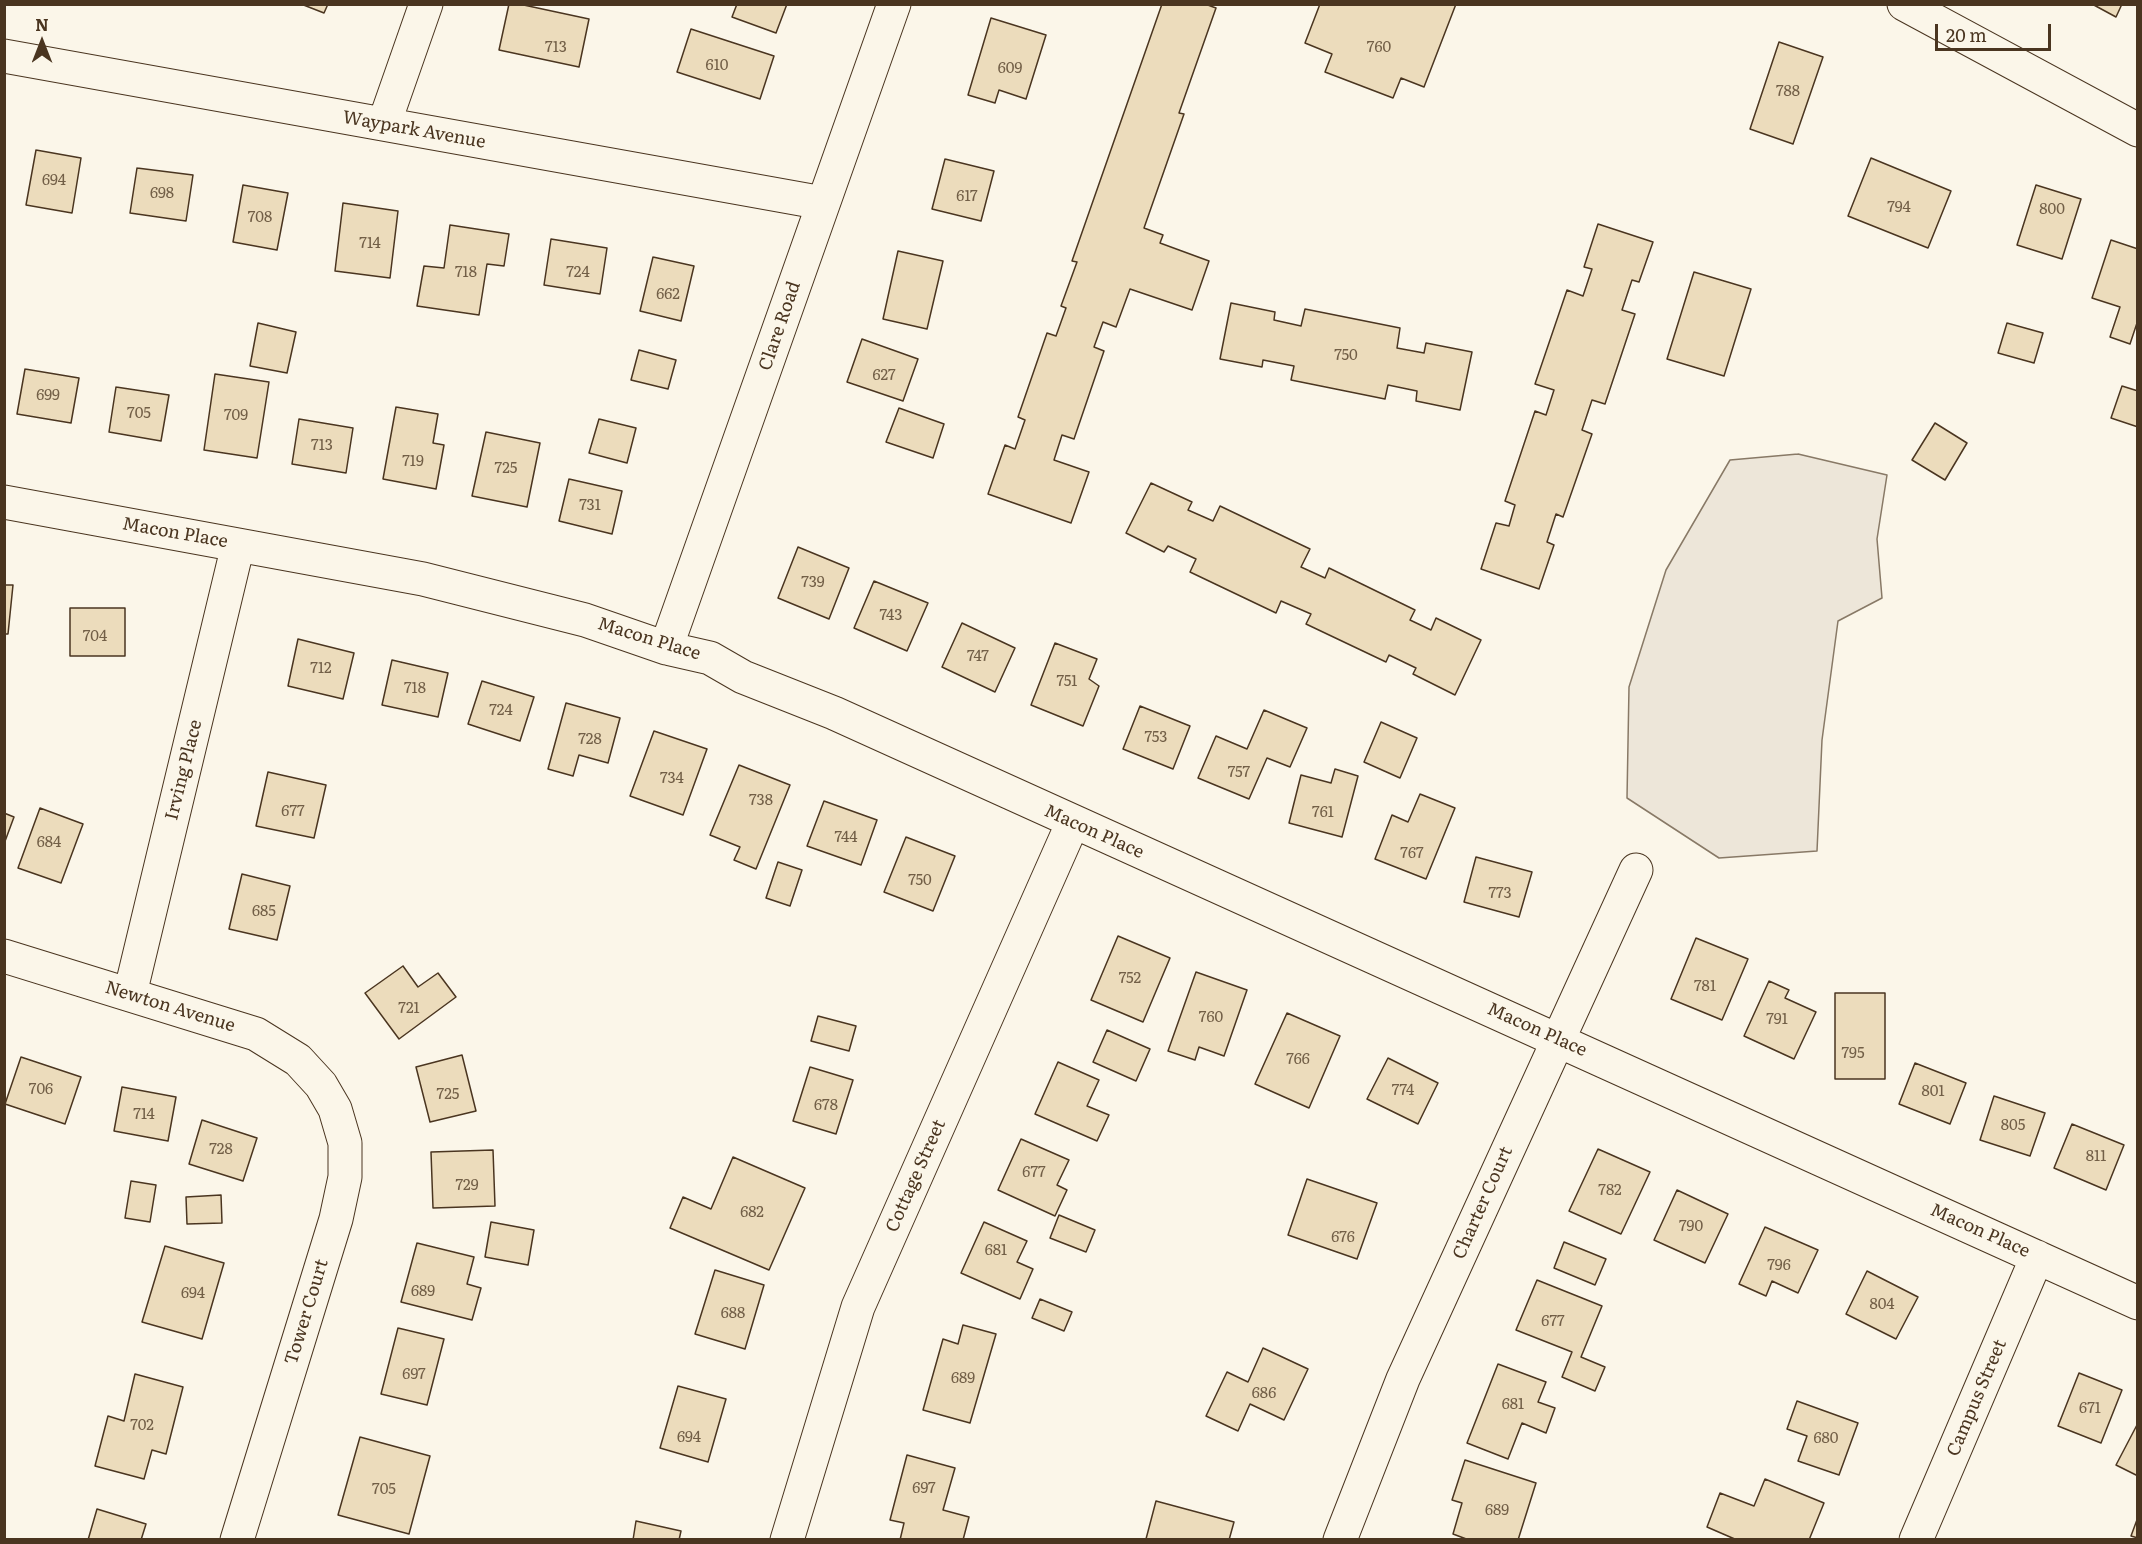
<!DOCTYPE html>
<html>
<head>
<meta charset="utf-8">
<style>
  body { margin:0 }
  #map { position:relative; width:2142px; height:1544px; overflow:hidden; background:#fbf6e9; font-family:Literata,serif }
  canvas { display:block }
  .frame { position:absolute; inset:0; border:6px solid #4a3520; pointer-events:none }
  .north { position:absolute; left:12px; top:12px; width:60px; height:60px; -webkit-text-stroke:4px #fbf6e9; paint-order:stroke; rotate:0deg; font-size:16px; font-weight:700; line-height:24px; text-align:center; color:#4a3520 }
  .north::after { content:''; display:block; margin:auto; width:21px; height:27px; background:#4a3520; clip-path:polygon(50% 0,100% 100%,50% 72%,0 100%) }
  .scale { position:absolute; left:1935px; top:24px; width:116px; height:27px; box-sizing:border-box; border:3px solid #4a3520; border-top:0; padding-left:8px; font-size:18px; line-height:21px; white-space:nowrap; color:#4a3520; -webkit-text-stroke:4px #fbf6e9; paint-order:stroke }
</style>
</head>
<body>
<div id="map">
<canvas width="2142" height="1544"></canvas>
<div class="frame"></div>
<div class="north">N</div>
<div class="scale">20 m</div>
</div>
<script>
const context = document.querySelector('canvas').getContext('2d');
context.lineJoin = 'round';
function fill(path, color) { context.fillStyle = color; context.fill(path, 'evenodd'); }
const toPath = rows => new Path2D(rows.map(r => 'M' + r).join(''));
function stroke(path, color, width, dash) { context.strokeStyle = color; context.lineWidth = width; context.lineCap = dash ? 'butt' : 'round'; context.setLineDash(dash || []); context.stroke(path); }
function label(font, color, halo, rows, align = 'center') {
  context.font = font + ' Literata,serif'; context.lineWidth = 4.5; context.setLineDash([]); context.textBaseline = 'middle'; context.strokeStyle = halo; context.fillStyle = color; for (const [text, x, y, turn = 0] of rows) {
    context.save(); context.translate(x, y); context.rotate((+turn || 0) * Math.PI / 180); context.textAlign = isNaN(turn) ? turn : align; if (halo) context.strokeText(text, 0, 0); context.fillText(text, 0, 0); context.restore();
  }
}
const green = toPath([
  [1798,454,1887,475,1877,539,1882,598,1838,621,1822,740,1817,851,1719,858,1627,798,1629,687,1666,570,1730,460,1798,454]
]);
const building = toPath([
  [301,4,328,4,324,13,301,4],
  [509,4,519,4,589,19,579,67,499,50,509,4],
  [737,4,787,4,776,33,732,17,737,4],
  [1162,4,1205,4,1216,8,1179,113,1184,114,1144,228,1163,235,1160,243,1209,261,1192,310,1130,289,1116,327,1103,322,1094,347,1104,351,1074,439,1062,435,1054,460,1089,472,1071,523,988,494,1005,445,1015,449,1025,420,1018,417,1047,333,1056,336,1066,308,1061,306,1077,262,1072,261,1162,4],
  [1320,4,1456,4,1424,87,1401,78,1393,98,1325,72,1332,54,1305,43,1320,4],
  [2092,4,2122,4,2116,17,2092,4],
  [991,18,1046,35,1026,99,999,90,995,103,968,95,991,18],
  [691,29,774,56,760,99,677,72,691,29],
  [1779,42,1823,57,1793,144,1750,129,1779,42],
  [36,150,81,158,72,213,26,205,36,150],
  [1871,158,1951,191,1928,248,1848,216,1871,158],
  [945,159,994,171,981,221,932,209,945,159],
  [137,168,193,175,186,221,130,213,137,168],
  [243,185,288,193,277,250,233,242,243,185],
  [2036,185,2081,199,2062,259,2017,245,2036,185],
  [343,203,398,211,390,278,335,271,343,203],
  [1598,224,1653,242,1639,282,1632,280,1622,310,1635,314,1605,404,1592,400,1582,430,1592,434,1563,517,1556,514,1547,542,1554,545,1539,589,1481,569,1496,523,1509,526,1515,505,1505,501,1535,411,1546,415,1554,390,1535,384,1567,290,1583,296,1592,269,1584,267,1598,224],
  [450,225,509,234,504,266,487,264,479,315,417,306,424,266,444,268,450,225],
  [551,239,607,248,600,294,544,285,551,239],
  [2111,240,2138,249,2138,320,2130,344,2110,337,2120,307,2092,298,2111,240],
  [898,251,943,261,927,329,883,319,898,251],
  [653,257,694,266,681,321,640,311,653,257],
  [1694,272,1751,289,1724,376,1667,359,1694,272],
  [1231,303,1275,312,1274,320,1301,326,1305,309,1400,328,1397,348,1424,353,1426,343,1472,352,1460,410,1416,401,1417,391,1388,385,1385,399,1291,380,1294,366,1263,360,1262,367,1220,359,1231,303],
  [258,323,296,332,287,373,250,366,258,323],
  [2007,323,2043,333,2034,363,1998,353,2007,323],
  [862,339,918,359,903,401,847,382,862,339],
  [639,350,676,360,668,389,631,380,639,350],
  [25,369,79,378,71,423,17,414,25,369],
  [215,374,269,382,257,458,204,450,215,374],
  [2122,386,2138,391,2138,427,2111,418,2122,386],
  [116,387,169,395,161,441,109,432,116,387],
  [396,407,438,414,433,443,444,445,436,489,383,479,396,407],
  [899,408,944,424,933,458,886,442,899,408],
  [299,419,353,428,346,473,292,464,299,419],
  [599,419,636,428,627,463,589,453,599,419],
  [1935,423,1967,443,1945,480,1912,460,1935,423],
  [486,432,540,443,527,507,472,496,486,432],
  [569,479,622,491,612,534,559,521,569,479],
  [1151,483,1192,502,1188,510,1213,521,1220,506,1310,549,1301,567,1325,578,1329,568,1415,610,1410,620,1431,630,1436,618,1481,640,1455,695,1413,674,1416,668,1389,655,1386,662,1306,624,1311,614,1281,601,1276,613,1190,572,1196,559,1168,546,1164,552,1126,533,1151,483],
  [798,547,849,568,829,619,778,598,798,547],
  [874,581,928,603,907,651,854,628,874,581],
  [4,585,13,585,8,634,4,634,4,585],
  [70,608,125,608,125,656,70,656,70,608],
  [962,623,1015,648,995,692,942,667,962,623],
  [298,639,354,653,343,699,288,686,298,639],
  [1055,643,1097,659,1089,679,1099,686,1083,726,1031,705,1055,643],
  [392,660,448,673,438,717,382,705,392,660],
  [482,681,534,697,520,741,468,724,482,681],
  [566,703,620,718,608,763,579,755,573,776,548,769,566,703],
  [1140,706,1190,726,1173,769,1123,749,1140,706],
  [1264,710,1307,728,1290,767,1267,758,1249,799,1198,778,1216,736,1247,749,1264,710],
  [1381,722,1417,738,1400,778,1364,762,1381,722],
  [654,731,707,749,683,815,630,796,654,731],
  [739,765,790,785,756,869,734,860,740,847,710,835,739,765],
  [1335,769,1358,776,1342,837,1289,823,1301,775,1331,783,1335,769],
  [268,772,326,785,314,838,256,826,268,772],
  [1420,794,1455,808,1426,879,1375,859,1392,815,1408,822,1420,794],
  [824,801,877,820,861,865,807,846,824,801],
  [40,808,83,824,61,883,18,868,40,808],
  [4,813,14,817,4,844,4,813],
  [906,837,955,856,933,911,884,892,906,837],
  [1476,857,1532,872,1519,917,1464,902,1476,857],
  [778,862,802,870,790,906,766,898,778,862],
  [242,874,290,886,277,940,229,929,242,874],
  [1118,936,1170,958,1143,1022,1091,1000,1118,936],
  [1696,938,1748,959,1722,1020,1671,999,1696,938],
  [403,966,418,987,438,973,456,997,399,1039,365,993,403,966],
  [1196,972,1247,990,1224,1056,1199,1047,1195,1060,1168,1051,1196,972],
  [1769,981,1789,990,1785,998,1816,1012,1794,1059,1744,1036,1769,981],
  [1835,993,1885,993,1885,1079,1835,1079,1835,993],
  [1287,1013,1340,1036,1309,1108,1255,1084,1287,1013],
  [818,1016,856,1026,849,1051,811,1041,818,1016],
  [1107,1030,1150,1049,1136,1081,1093,1062,1107,1030],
  [462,1055,476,1111,430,1122,416,1067,462,1055],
  [21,1057,81,1077,65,1124,5,1104,21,1057],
  [1388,1058,1438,1083,1418,1124,1367,1099,1388,1058],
  [1058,1062,1099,1080,1087,1106,1109,1115,1097,1141,1035,1114,1058,1062],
  [1915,1063,1966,1083,1950,1124,1899,1104,1915,1063],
  [810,1067,853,1080,836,1134,793,1121,810,1067],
  [122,1087,176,1097,168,1141,114,1131,122,1087],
  [1994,1096,2045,1113,2030,1156,1980,1140,1994,1096],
  [202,1120,257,1138,243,1181,189,1164,202,1120],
  [2072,1124,2124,1145,2106,1190,2054,1168,2072,1124],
  [1021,1139,1069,1160,1057,1185,1067,1190,1055,1216,998,1190,1021,1139],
  [1598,1149,1650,1172,1621,1234,1569,1211,1598,1149],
  [493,1150,495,1206,433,1208,431,1152,493,1150],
  [733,1157,805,1188,769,1270,670,1228,683,1197,711,1209,733,1157],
  [1307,1179,1377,1203,1357,1259,1288,1235,1307,1179],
  [131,1181,156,1185,150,1222,125,1218,131,1181],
  [1677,1190,1728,1214,1705,1263,1654,1240,1677,1190],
  [221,1195,222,1223,187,1224,186,1197,221,1195],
  [1059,1215,1095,1230,1086,1252,1050,1238,1059,1215],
  [491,1222,534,1230,528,1265,485,1257,491,1222],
  [984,1222,1027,1241,1017,1262,1033,1269,1020,1299,961,1273,984,1222],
  [1765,1227,1818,1250,1798,1293,1772,1281,1766,1296,1739,1284,1765,1227],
  [1564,1242,1606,1259,1595,1285,1554,1268,1564,1242],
  [417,1243,474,1257,467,1284,481,1288,472,1320,401,1302,417,1243],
  [165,1246,224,1263,202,1339,142,1322,165,1246],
  [715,1270,764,1285,745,1349,695,1334,715,1270],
  [1867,1271,1918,1297,1896,1339,1846,1314,1867,1271],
  [1537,1280,1602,1306,1581,1357,1605,1367,1595,1391,1562,1377,1572,1352,1516,1330,1537,1280],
  [1040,1299,1072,1312,1064,1331,1032,1318,1040,1299],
  [963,1325,996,1334,970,1423,923,1410,943,1339,958,1344,963,1325],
  [398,1328,444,1339,427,1405,381,1394,398,1328],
  [1263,1348,1308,1369,1284,1420,1250,1404,1238,1431,1206,1416,1227,1372,1248,1382,1263,1348],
  [1498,1364,1546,1382,1538,1402,1555,1408,1546,1433,1522,1423,1508,1459,1467,1443,1498,1364],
  [2079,1373,2122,1390,2101,1443,2058,1426,2079,1373],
  [135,1374,183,1387,166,1454,152,1450,144,1479,95,1466,108,1416,124,1421,135,1374],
  [678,1386,726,1399,708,1462,660,1448,678,1386],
  [1797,1401,1858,1423,1839,1475,1798,1461,1807,1436,1787,1429,1797,1401],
  [2138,1423,2138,1476,2116,1465,2138,1423],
  [360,1437,430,1456,409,1534,338,1515,360,1437],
  [907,1455,955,1468,943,1510,969,1517,963,1540,900,1540,904,1523,890,1520,907,1455],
  [1465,1460,1536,1483,1518,1540,1469,1540,1453,1534,1462,1503,1452,1500,1465,1460],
  [1765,1479,1824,1503,1809,1540,1737,1540,1707,1527,1720,1493,1754,1506,1765,1479],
  [1156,1501,1234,1522,1229,1540,1146,1539,1156,1501],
  [97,1509,146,1524,141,1540,88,1540,97,1509],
  [2138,1517,2138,1538,2131,1536,2138,1517],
  [636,1521,681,1531,679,1540,633,1540,636,1521]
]);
const minor = toPath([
  [4,56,823,203],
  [384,124,426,4],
  [4,502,423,579,585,620,666,648,710,658,743,677,834,713,2138,1303],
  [666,648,894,4],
  [4,956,256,1034,298,1060,321,1085,335,1109,345,1143,345,1177,336,1219,237,1540],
  [130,994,238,545],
  [787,1540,858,1307,1073,822],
  [1340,1540,1403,1379,1636,870],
  [1916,1540,2037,1257]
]);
const primary = toPath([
  [1904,4,2138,130]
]);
const numberNames = [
  ["713",556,48],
  ["760",1379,48],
  ["610",717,66],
  ["609",1010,69],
  ["788",1788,92],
  ["694",54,181],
  ["698",162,194],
  ["617",967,197],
  ["794",1899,208],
  ["800",2052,210],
  ["708",260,218],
  ["714",370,244],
  ["718",466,273],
  ["724",578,273],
  ["662",668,295],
  ["750",1346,356],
  ["627",884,376],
  ["699",48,396],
  ["705",139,414],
  ["709",236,416],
  ["713",322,446],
  ["719",413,462],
  ["725",506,469],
  ["731",590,506],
  ["739",813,583],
  ["743",891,616],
  ["704",95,637],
  ["747",978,657],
  ["712",321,669],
  ["751",1067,682],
  ["718",415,689],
  ["724",501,711],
  ["753",1156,738],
  ["728",590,740],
  ["757",1239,773],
  ["734",672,779],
  ["738",761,801],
  ["677",293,812],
  ["761",1323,813],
  ["744",846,838],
  ["684",49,843],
  ["767",1412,854],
  ["750",920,881],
  ["773",1500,894],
  ["685",264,912],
  ["752",1130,979],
  ["781",1705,987],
  ["721",409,1009],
  ["760",1211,1018],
  ["791",1777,1020],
  ["795",1853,1054],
  ["766",1298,1060],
  ["706",41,1090],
  ["774",1403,1091],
  ["801",1933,1092],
  ["725",448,1095],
  ["678",826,1106],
  ["714",144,1115],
  ["805",2013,1126],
  ["728",221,1150],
  ["811",2096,1157],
  ["677",1034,1173],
  ["729",467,1186],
  ["782",1610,1191],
  ["682",752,1213],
  ["790",1691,1227],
  ["676",1343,1238],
  ["681",996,1251],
  ["796",1779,1266],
  ["689",423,1292],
  ["694",193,1294],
  ["804",1882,1305],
  ["688",733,1314],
  ["677",1553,1322],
  ["697",414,1375],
  ["689",963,1379],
  ["686",1264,1394],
  ["681",1513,1405],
  ["671",2090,1409],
  ["702",142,1426],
  ["694",689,1438],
  ["680",1826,1439],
  ["697",924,1489],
  ["705",384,1490],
  ["689",1497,1511]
];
const streetNames = [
  ["Waypark Avenue",414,130,10],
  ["Clare Road",780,326,-71],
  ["Macon Place",175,533,10],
  ["Macon Place",649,639,17],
  ["Irving Place",184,770,-76],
  ["Macon Place",1094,832,24],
  ["Newton Avenue",170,1007,17],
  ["Macon Place",1537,1030,24],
  ["Cottage Street",916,1176,-66],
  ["Charter Court",1483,1203,-66],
  ["Macon Place",1980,1231,24],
  ["Tower Court",307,1312,-73],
  ["Campus Street",1977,1398,-67]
];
fill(green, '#ede6d9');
stroke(green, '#887966', 1.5);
fill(building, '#ecdcbc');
stroke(building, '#4a3520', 1.5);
stroke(minor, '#4a3520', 35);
stroke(primary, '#4a3520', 35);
stroke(minor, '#fbf6e9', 33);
stroke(primary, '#fbf6e9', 33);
label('15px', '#725f47', null, numberNames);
label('18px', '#4a3520', '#fbf6e9', streetNames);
</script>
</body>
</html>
